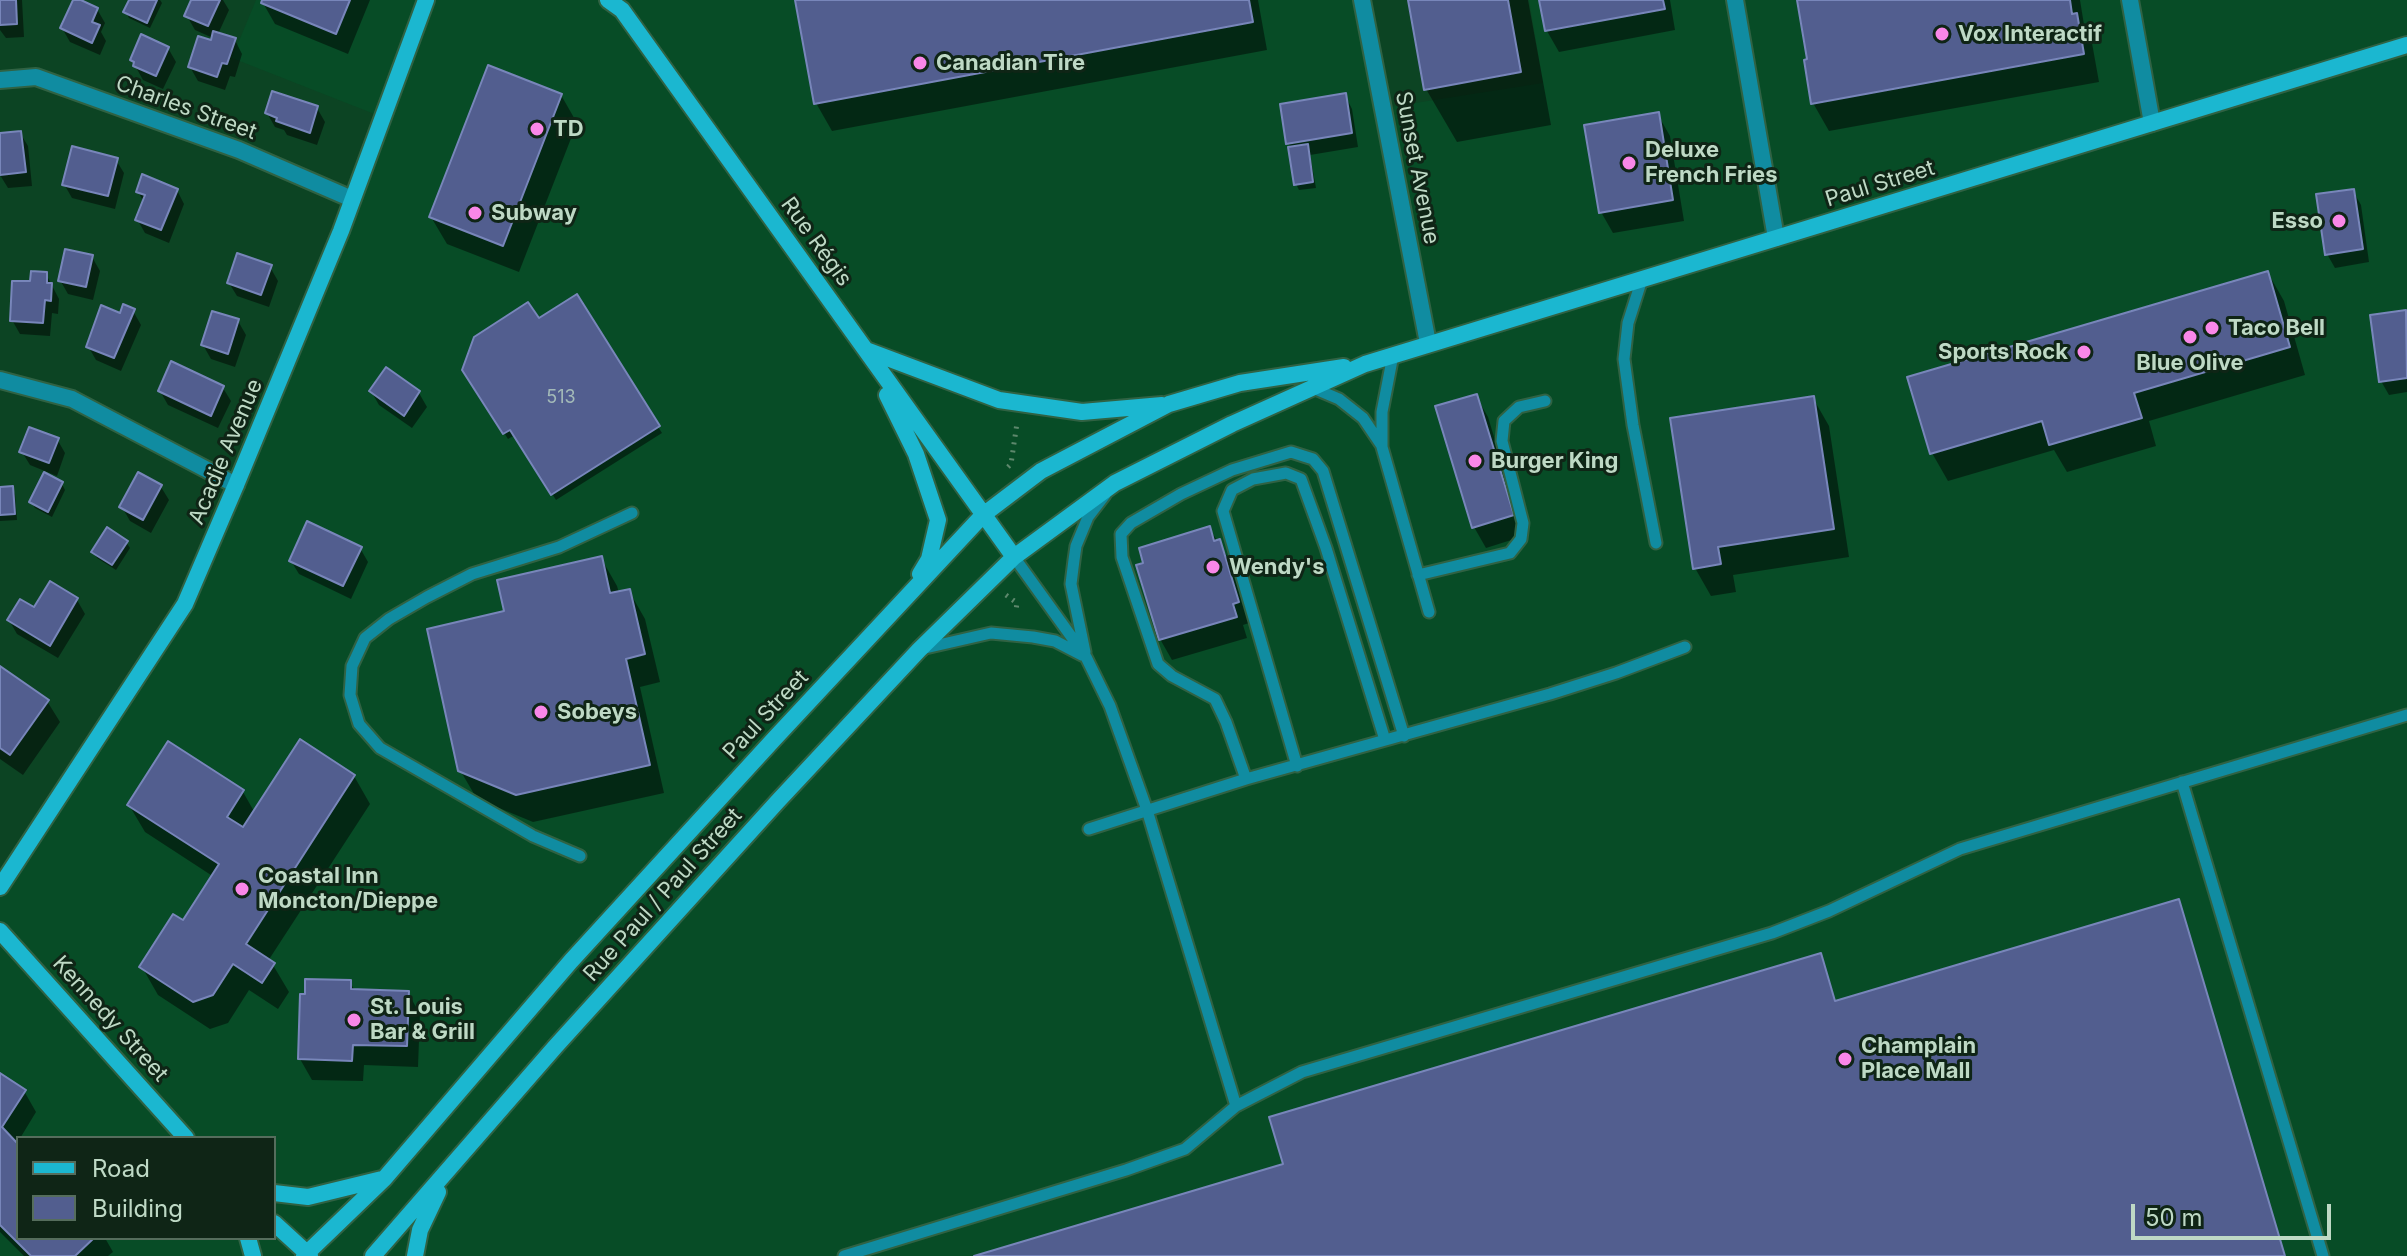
<!DOCTYPE html>
<html>
<head>
<meta charset="utf-8">
<style>
  body { margin:0 }
  #map { position:relative; width:2407px; height:1256px; overflow:hidden; background:#0c4423; font-family:Inter,sans-serif }
  canvas { display:block }
  .legend { position:absolute; left:16px; top:1136px; width:260px; height:104px; box-sizing:border-box; background:#0f2516; border:2px solid #556d5c; margin:0; padding:10px 14px; list-style:none; font-size:24px; color:#bed9c5 }
  .legend li { display:flex; align-items:center; gap:16px; height:40px }
  .legend b { width:40px; border:2px solid #556d5c }
  .scale { position:absolute; left:2131px; top:1204px; width:200px; height:36px; box-sizing:border-box; border:4px solid #bed9c5; border-top:0; padding-left:10px; font-size:24px; line-height:28px; white-space:nowrap; color:#bed9c5; -webkit-text-stroke:6px #0f2516; paint-order:stroke }
</style>
</head>
<body>
<div id="map">
<canvas width="2407" height="1256"></canvas>
<ul class="legend">
<li><b style="height:10px;background:#1bb7d0"></b>Road</li>
<li><b style="height:22px;background:#525e8f"></b>Building</li>
</ul>
<div class="scale">50 m</div>
</div>
<script>
const context = document.querySelector('canvas').getContext('2d');
context.lineJoin = 'round';
function fill(path, color) { context.fillStyle = color; context.fill(path, 'evenodd'); }
const toPath = rows => new Path2D(rows.map(r => 'M' + r).join(''));
function stroke(path, color, width, dash) { context.strokeStyle = color; context.lineWidth = width; context.lineCap = dash ? 'butt' : 'round'; context.setLineDash(dash || []); context.stroke(path); }
function label(font, color, halo, rows, align = 'center') {
  context.font = font + ' Inter,sans-serif'; context.lineWidth = 6; context.setLineDash([]); context.textBaseline = 'middle'; context.strokeStyle = halo; context.fillStyle = color; for (const [text, x, y, turn = 0] of rows) {
    context.save(); context.translate(x, y); context.rotate((+turn || 0) * Math.PI / 180); context.textAlign = isNaN(turn) ? turn : align; if (halo) context.strokeText(text, 0, 0); context.fillText(text, 0, 0); context.restore();
  }
}
const built = toPath([
  [256,0,1362,0,1383,108,1543,83,1529,0,2407,0,2407,1256,0,1256,0,887,185,604,382,117,232,58],
  [18,1138,274,1138,274,1238,18,1238]
]);
const shadow = toPath([
  [0,0,22,0,24,37,6,38,0,30],
  [75,0,97,9,105,23,101,32,106,41,100,55,70,42,62,28],
  [131,0,160,0,162,3,150,28,129,18,126,12],
  [194,0,223,0,229,10,218,34,235,40,242,54,235,77,230,76,225,90,198,81,190,67,212,42,213,38,195,30,187,16],
  [264,0,370,0,348,54,275,24,263,3],
  [797,0,1258,0,1267,50,832,131,816,103],
  [1410,0,1528,0,1551,125,1457,142,1426,89],
  [1541,0,1670,0,1675,30,1559,52,1547,31],
  [1799,0,2080,0,2085,31,2092,43,2099,82,1829,131,1813,103,1810,61],
  [168,48,176,62,163,89,143,80,132,60],
  [561,95,577,123,519,272,447,244,431,217],
  [1345,95,1352,109,1358,147,1310,155,1316,188,1299,190,1296,184,1292,149,1288,143],
  [317,108,325,122,317,145,287,135,284,130,275,127,267,113],
  [1658,115,1670,136,1684,221,1613,233,1601,212],
  [20,133,28,146,32,186,8,188,0,175,0,135],
  [116,160,124,173,115,209,72,198,64,184],
  [177,190,184,204,169,243,145,233,137,219,144,203,138,191],
  [2353,191,2361,205,2369,262,2335,268,2327,254],
  [92,257,100,271,93,300,68,294,60,280],
  [270,267,278,281,269,307,237,296,229,283],
  [2268,273,2284,301,2305,375,2149,421,2156,446,2067,472,2054,450,1948,481,1932,453],
  [46,274,59,299,58,314,52,313,50,336,20,334,12,320,32,284],
  [576,296,662,433,556,500,515,435,508,439,464,370],
  [133,311,141,325,121,371,96,360,88,346],
  [2405,312,2407,316,2407,392,2389,395,2381,381],
  [238,321,246,335,235,367,211,359,203,345],
  [223,388,231,401,218,428,168,405,160,391],
  [371,391,419,393,427,407,412,428,379,405],
  [1476,396,1488,417,1524,536,1486,548,1474,527],
  [1813,398,1829,426,1849,557,1733,575,1736,592,1711,596,1695,568],
  [57,439,65,453,57,476,30,465,22,452],
  [62,484,65,490,52,517,35,508,31,502],
  [161,487,169,500,151,533,130,521,122,507],
  [12,488,15,494,17,520,0,521,0,489],
  [1209,528,1231,562,1249,623,1243,625,1247,638,1172,660,1160,639,1145,564],
  [126,542,130,548,116,570,97,558,94,552],
  [360,548,368,562,351,599,299,574,291,561],
  [601,558,617,586,619,593,629,591,645,619,660,682,640,687,664,793,533,822,477,799,460,770],
  [77,600,85,614,58,658,17,634,9,620,35,610],
  [0,668,47,701,60,722,23,775,0,759],
  [354,776,370,804,268,961,273,965,289,992,278,1009,249,990,228,1023,210,1029,158,995,142,967,184,923,214,877,145,832,129,805,243,792,255,813],
  [350,982,355,991,408,993,420,1014,418,1067,364,1065,363,1081,312,1080,300,1059],
  [0,1076,24,1091,36,1112,16,1145,18,1147,18,1238,105,1238,113,1252,108,1256,24,1256,0,1232]
]);
const building = toPath([
  [0,0,16,0,17,24,0,25,0,0],
  [73,0,81,0,98,8,92,22,100,25,92,43,60,28,73,0],
  [129,0,157,0,147,23,123,12,129,0],
  [191,0,220,0,208,26,184,16,191,0],
  [262,0,350,0,336,34,261,3,262,0],
  [795,0,1249,0,1253,22,814,104,795,0],
  [1408,0,1508,0,1521,72,1424,90,1408,0],
  [1539,0,1663,0,1665,9,1545,31,1539,0],
  [1797,0,2070,0,2072,14,2077,13,2084,54,1811,104,1804,60,1807,59,1797,0],
  [213,31,236,38,227,64,222,63,217,77,188,67,198,36,211,40,213,31],
  [141,34,169,47,156,76,133,66,134,62,130,60,141,34],
  [488,65,562,94,503,246,429,217,488,65],
  [272,91,318,106,310,133,276,121,277,118,265,113,272,91],
  [1346,93,1352,133,1286,144,1280,104,1346,93],
  [1659,112,1673,200,1599,213,1584,125,1659,112],
  [21,131,26,172,0,175,0,133,21,131],
  [1308,144,1313,182,1294,185,1288,147,1308,144],
  [72,146,118,158,108,196,62,185,72,146],
  [142,174,178,189,161,230,135,220,145,195,136,192,142,174],
  [2354,189,2363,249,2325,255,2316,194,2354,189],
  [65,249,93,255,86,287,58,281,65,249],
  [237,253,272,265,261,295,227,283,237,253],
  [31,271,47,272,47,283,52,283,51,301,45,300,43,323,10,321,12,281,30,281,31,271],
  [2268,271,2290,347,2134,393,2142,418,2049,445,2042,421,1930,454,1907,377,2268,271],
  [577,294,660,426,551,495,510,430,503,434,462,370,474,337,528,302,539,318,577,294],
  [123,304,135,309,114,358,86,347,101,305,120,313,123,304],
  [2406,310,2407,378,2379,382,2370,315,2406,310],
  [212,311,239,319,228,354,201,345,212,311],
  [171,361,224,386,211,416,158,391,171,361],
  [386,367,420,391,404,416,369,391,386,367],
  [1477,394,1514,515,1472,528,1435,406,1477,394],
  [1814,396,1834,529,1718,547,1721,564,1693,569,1670,418,1814,396],
  [29,427,59,438,49,463,19,452,29,427],
  [44,472,63,482,48,512,29,502,44,472],
  [138,472,162,485,143,520,119,507,138,472],
  [13,486,15,514,0,515,0,487,13,486],
  [307,521,362,547,343,586,289,561,307,521],
  [1210,526,1214,541,1220,539,1239,602,1233,604,1237,617,1159,640,1136,565,1143,563,1139,548,1210,526],
  [107,527,128,541,112,565,91,552,107,527],
  [602,556,610,593,630,589,645,654,626,659,650,765,516,795,458,771,427,629,504,611,497,580,602,556],
  [50,581,78,598,50,646,7,620,20,599,34,607,50,581],
  [0,666,49,700,10,755,0,748,0,666],
  [300,739,355,775,246,944,275,963,262,983,233,964,213,995,193,1002,139,967,173,914,183,920,219,864,127,805,168,741,244,790,227,817,243,827,300,739],
  [2179,899,2285,1256,974,1256,1283,1164,1269,1117,1821,953,1835,1001,2179,899],
  [305,979,351,980,351,989,409,991,407,1046,353,1045,352,1061,298,1059,300,994,305,994,305,979],
  [0,1073,26,1090,2,1127,18,1144,18,1238,94,1238,75,1256,31,1256,0,1225,0,1073]
]);
const path = toPath([
  [1008,467,1011,464,1017,423],
  [1006,595,1017,603,1016,610]
]);
const lane = toPath([
  [1642,279,1628,323,1624,359,1633,425,1656,543],
  [1393,355,1382,412,1382,447,1429,612],
  [1313,388,1339,399,1363,418,1382,446],
  [1014,557,1086,657,1110,706,1147,810,1236,1106],
  [1418,575,1510,553,1521,539,1523,523,1502,441,1504,421,1519,407,1545,401],
  [921,649,991,633,1033,637,1055,641,1082,655],
  [1085,652,1071,584,1074,560,1076,546,1088,517,1105,495],
  [1297,766,1223,511,1232,490,1253,479,1286,473,1301,479,1326,548,1385,740],
  [1246,779,1226,722,1215,699,1172,676,1158,664,1122,557,1121,534,1131,523,1181,494,1232,470,1291,452,1313,459,1323,471,1404,736],
  [2182,782,2323,1256],
  [1089,829,1246,779,1550,694,1616,673,1685,647],
  [580,856,533,836,380,748,359,724,350,695,352,666,365,638,389,619,427,597,472,574,559,547,632,513],
  [844,1256,1126,1170,1185,1149,1236,1106,1302,1072,1772,933,1829,911,1960,849,2407,715]
]);
const street = toPath([
  [1362,0,1428,343],
  [1735,0,1776,238],
  [2130,0,2152,123],
  [0,80,36,77,239,150,352,199],
  [0,380,72,399,236,485]
]);
const secondary = toPath([
  [608,0,622,10,1014,557],
  [866,350,999,400,1082,412,1162,405],
  [887,395,916,454,938,520,929,559,920,574],
  [0,887,185,604,236,485,341,231,426,0],
  [0,931,186,1138],
  [274,1193,308,1197,382,1179],
  [274,1223,310,1256],
  [248,1238,253,1256],
  [304,1256,384,1179,571,961,775,738,983,515,1041,471,1169,404,1240,383,1344,367],
  [373,1256,555,1047,778,801,919,650,1014,557,1115,483,1232,424,1365,364,2407,45],
  [415,1256,420,1230,438,1192]
]);
const markers = [
  [1942,34,8,"#f987e8"],
  [920,63,8,"#f987e8"],
  [537,129,8,"#f987e8"],
  [1629,163,8,"#f987e8"],
  [475,213,8,"#f987e8"],
  [2339,221,8,"#f987e8"],
  [2212,328,8,"#f987e8"],
  [2190,337,8,"#f987e8"],
  [2084,352,8,"#f987e8"],
  [1475,461,8,"#f987e8"],
  [1213,567,8,"#f987e8"],
  [541,712,8,"#f987e8"],
  [242,889,8,"#f987e8"],
  [354,1020,8,"#f987e8"],
  [1845,1059,8,"#f987e8"]
];
const numberNames = [
  ["513",561,398]
];
const poiNames = [
  ["Vox Interactif",1958,34],
  ["Canadian Tire",936,63],
  ["TD",553,129],
  ["Deluxe",1645,150],
  ["French Fries",1645,175],
  ["Subway",491,213],
  ["Esso",2323,221,"right"],
  ["Taco Bell",2228,328],
  ["Sports Rock",2068,352,"right"],
  ["Blue Olive",2190,363,"center"],
  ["Burger King",1491,461],
  ["Wendy's",1229,567],
  ["Sobeys",557,712],
  ["Coastal Inn",258,876],
  ["Moncton/Dieppe",258,901],
  ["St. Louis",370,1007],
  ["Bar & Grill",370,1032],
  ["Champlain",1861,1046],
  ["Place Mall",1861,1071]
];
const streetNames = [
  ["Charles Street",186,108,20],
  ["Sunset Avenue",1417,168,79],
  ["Paul Street",1880,184,-17],
  ["Rue Régis",816,242,54],
  ["Acadie Avenue",226,452,-67],
  ["Paul Street",766,715,-47],
  ["Rue Paul / Paul Street",663,895,-48],
  ["Kennedy Street",110,1019,48]
];
fill(built, '#074c26');
fill(shadow, '#0007');
fill(building, '#525e8f');
stroke(building, '#7886ba', 2);
stroke(lane, '#306243', 15);
stroke(street, '#306243', 20);
stroke(secondary, '#306243', 20);
stroke(path, '#5d886c', 5, [2, 6]);
stroke(lane, '#108ca1', 11);
stroke(street, '#108ca1', 16);
stroke(secondary, '#1bb7d0', 16);
for (const [x, y, r, color] of markers) { const dot = new Path2D(); dot.arc(x, y, r, 0, 2 * Math.PI); context.fillStyle = color; context.fill(dot); stroke(dot, '#0f2516', 3); }
label('18px', '#a3bab8', null, numberNames);
label('bold 22px', '#bed9c5', '#0f2516', poiNames, 'left');
label('22px', '#bed9c5', '#0f2516', streetNames);
</script>
</body>
</html>
